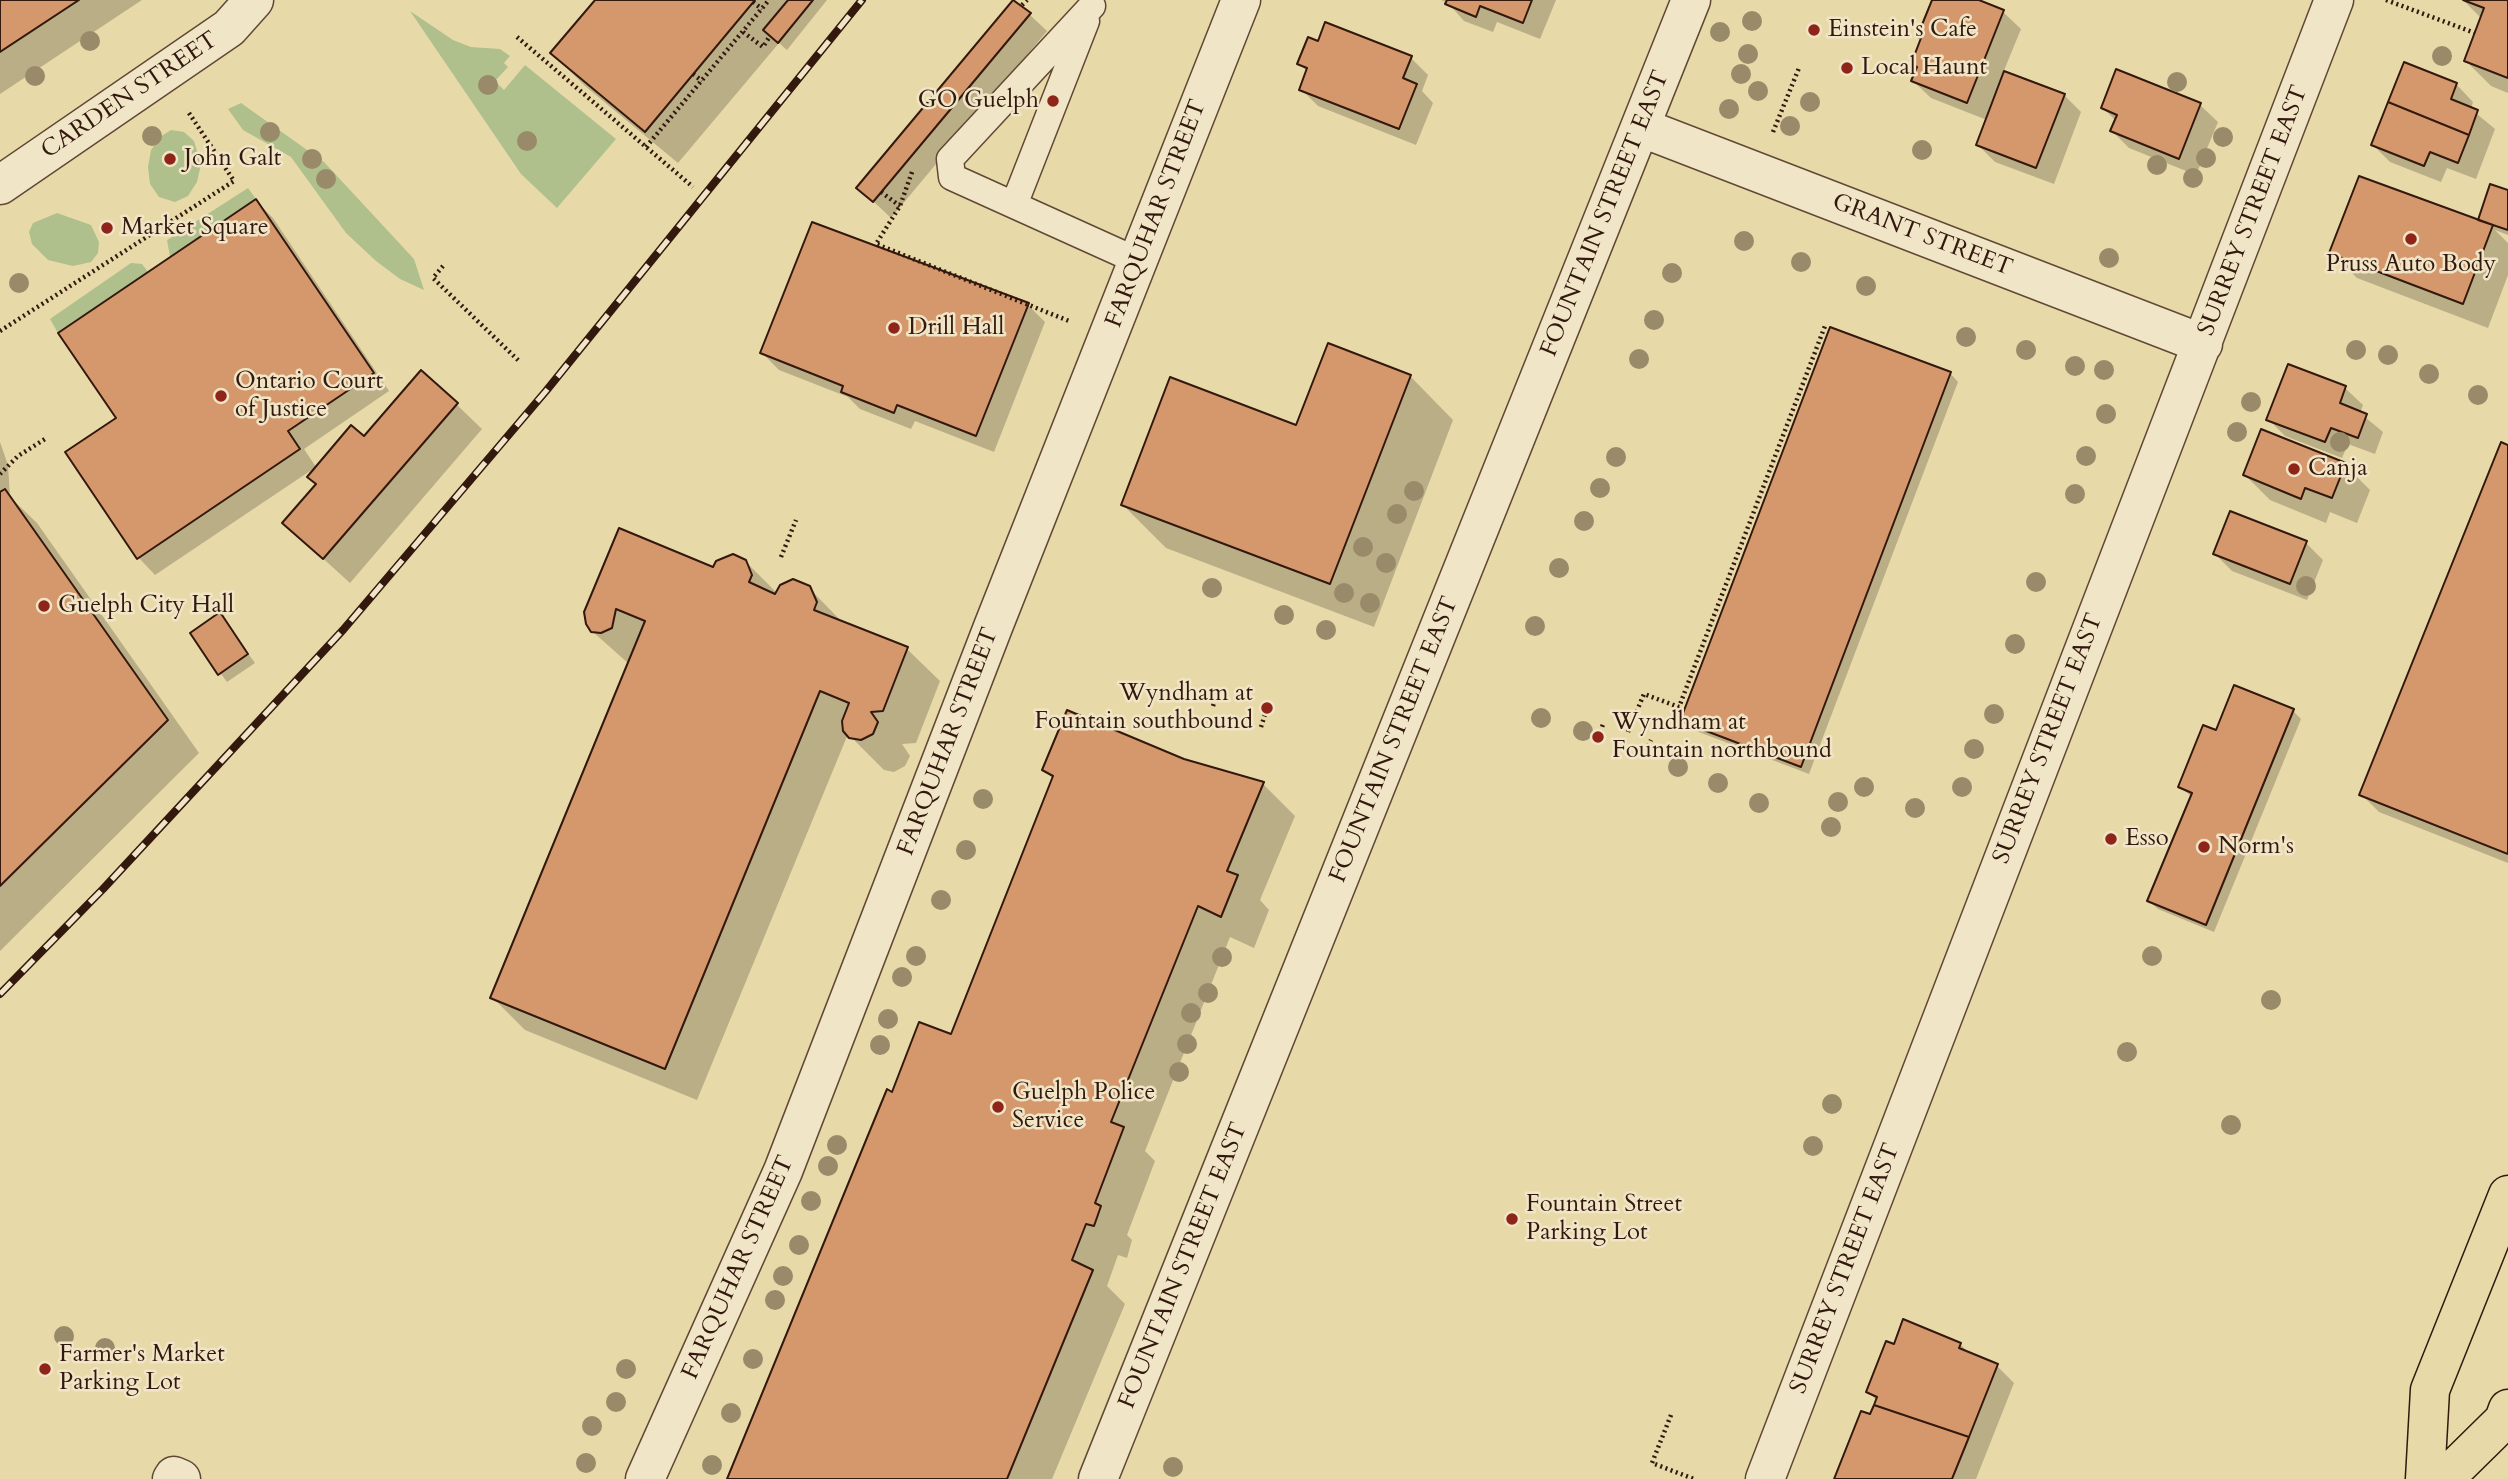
<!DOCTYPE html>
<html>
<head>
<meta charset="utf-8">
<style>
  body { margin:0 }
  canvas { display:block; background:#e8d9a9 }
</style>
</head>
<body>
<canvas width="2508" height="1479"></canvas>
<script>
const context = document.querySelector('canvas').getContext('2d');
context.lineJoin = 'round';
function fill(path, color) { context.fillStyle = color; context.fill(path, 'evenodd'); }
const toPath = rows => new Path2D(rows.map(r => 'M' + r).join(''));
function stroke(path, color, width, dash) { context.strokeStyle = color; context.lineWidth = width; context.lineCap = dash ? 'butt' : 'round'; context.setLineDash(dash || []); context.stroke(path); }
function label(font, color, halo, rows, align = 'center') {
  context.font = font + ' Cardo,serif'; context.lineWidth = 5; context.setLineDash([]); context.textBaseline = 'middle'; context.strokeStyle = halo; context.fillStyle = color; for (const [text, x, y, turn = 0] of rows) {
    context.save(); context.translate(x, y); context.rotate((+turn || 0) * Math.PI / 180); context.textAlign = isNaN(turn) ? turn : align; if (halo) context.strokeText(text, 0, 0); context.fillText(text, 0, 0); context.restore();
  }
}
const green = toPath([
  [410,11,453,40,471,47,500,49,510,56,504,63,508,67,495,81,504,90,525,65,616,139,557,208,521,174],
  [241,103,324,162,414,259,424,290,400,279,376,261,346,233,291,157,243,130,228,109],
  [171,130,184,132,194,141,201,164,197,182,188,196,175,202,159,197,150,184,148,167,151,150,160,137],
  [248,188,256,199,170,257,167,240],
  [57,213,91,225,99,242,98,253,91,262,73,266,48,260,32,244,29,232,33,223],
  [131,263,142,264,148,272,58,333,50,319]
]);
const shadow = toPath([
  [0,0,142,0,0,94],
  [597,0,827,0,787,50,779,43,678,163,585,86,552,53],
  [1441,0,1556,0,1540,39,1497,22,1493,32,1464,21,1448,3],
  [1934,0,1974,0,2003,12,2021,29,2003,73,2064,95,2081,112,2054,184,1995,162,1978,145,1987,120,1931,98,1913,81,1918,69,1913,64],
  [2463,0,2508,0,2508,93,2491,86,2466,61,2482,19],
  [1015,1,1047,31,891,218,859,188],
  [1319,43,1411,58,1428,75,1422,91,1433,103,1416,145,1318,106,1301,89,1308,72,1299,64],
  [2117,72,2200,105,2218,122,2196,175,2129,148,2112,131,2116,121,2103,108],
  [2456,84,2473,102,2471,109,2495,129,2476,179,2447,168,2441,182,2390,162,2373,145],
  [2508,192,2508,235,2495,230,2508,243,2508,275,2488,328,2357,278,2331,253,2479,222],
  [256,201,273,218,389,391,304,449,316,467,155,575,138,557,118,419],
  [1028,305,1045,322,994,452,915,421,911,429,860,409,848,397,779,370,762,353],
  [2289,366,2345,388,2363,405,2360,413,2383,432,2375,454,2348,444,2342,458,2285,436,2268,419],
  [1950,373,1958,382,1809,774,1691,729,1682,720],
  [1410,376,1453,420,1374,627,1166,548,1123,505],
  [456,404,482,429,350,583,284,523],
  [0,442,8,465,10,497,37,523,199,753,0,951],
  [2508,447,2508,863,2379,812,2362,795],
  [2345,465,2370,490,2357,523,2330,512,2326,523,2270,500,2245,475],
  [2306,543,2323,560,2307,600,2232,571,2215,554],
  [745,561,778,594,809,588,844,624,907,649,940,681,916,743,902,744,910,756,905,766,894,772,884,770,848,734,697,1100,525,1030,492,997,629,664,592,631,586,612],
  [220,615,255,663,227,682,192,634],
  [2293,711,2301,719,2214,932,2158,909,2149,901,2192,797,2180,787,2217,732],
  [1184,761,1263,784,1295,816,1260,900,1269,910,1254,948,1230,937,1145,1151,1155,1161,1127,1235,1132,1240,1127,1258,1118,1255,1107,1286,1125,1304,1052,1479,729,1479,893,1094,952,1037,1053,779,1044,769],
  [1960,1344,1971,1355,1997,1366,2014,1383,1976,1479,1836,1479,1877,1401,1868,1391]
]);
const building = toPath([
  [0,0,79,0,0,52,0,0],
  [595,0,755,0,645,132,550,53,595,0],
  [788,0,813,0,778,43,763,30,788,0],
  [1013,0,1031,13,873,202,856,188,1013,0],
  [1447,0,1532,0,1523,23,1480,6,1476,17,1445,4,1447,0],
  [1932,0,1979,0,2004,10,1967,103,1911,81,1917,67,1911,64,1921,38,1917,37,1932,0],
  [2463,0,2508,0,2508,78,2464,61,2484,8,2463,0],
  [1325,22,1412,56,1403,78,1417,84,1399,129,1299,90,1307,68,1297,64,1308,37,1318,41,1325,22],
  [2404,62,2457,83,2451,99,2478,110,2469,135,2388,102,2404,62],
  [2116,69,2201,103,2179,159,2110,131,2117,115,2101,108,2116,69],
  [2004,71,2065,94,2036,168,1976,145,2004,71],
  [2388,102,2469,135,2458,163,2430,152,2424,166,2371,145,2388,102],
  [2359,176,2493,225,2463,304,2329,253,2359,176],
  [2490,184,2508,190,2508,230,2478,220,2490,184],
  [256,199,374,373,288,431,300,449,137,559,65,452,116,418,58,333,256,199],
  [812,222,1029,303,976,436,897,405,894,413,841,392,843,386,760,353,812,222],
  [1830,327,1951,372,1801,767,1680,721,1830,327],
  [1328,343,1411,375,1330,584,1121,505,1170,377,1296,425,1328,343],
  [2288,364,2346,386,2340,403,2367,414,2358,438,2331,428,2325,442,2266,420,2288,364],
  [421,370,458,403,323,559,282,523,316,484,307,477,351,425,364,436,421,370],
  [2261,429,2346,463,2332,498,2305,488,2301,499,2243,475,2261,429],
  [2501,442,2508,445,2508,854,2359,795,2501,442],
  [5,489,168,720,0,886,0,492,5,489],
  [2230,511,2307,541,2290,584,2213,554,2230,511],
  [619,528,713,567,716,561,733,554,746,560,752,575,749,582,775,594,780,585,793,579,810,586,817,602,814,610,908,647,883,711,871,712,878,722,873,734,861,740,849,738,843,731,842,721,849,703,820,691,665,1069,490,998,645,621,616,609,612,628,601,633,591,632,586,624,584,612,619,528],
  [220,612,248,654,218,675,190,633,220,612],
  [2234,685,2294,709,2206,925,2147,901,2192,793,2178,787,2203,725,2216,730,2234,685],
  [1067,710,1184,759,1264,782,1227,871,1238,875,1221,917,1198,906,1111,1122,1124,1127,1095,1203,1101,1206,1094,1226,1086,1224,1072,1260,1093,1270,1007,1479,727,1479,887,1089,892,1092,919,1022,951,1034,1053,776,1042,770,1067,710],
  [1903,1319,1961,1343,1959,1348,1998,1364,1969,1437,1874,1405,1877,1397,1866,1392,1886,1341,1894,1344,1903,1319],
  [1874,1405,1969,1437,1952,1479,1834,1479,1861,1411,1870,1414,1874,1405]
]);
const path = toPath([
  [2386,0,2475,33],
  [753,2,762,9],
  [1022,5,1027,0],
  [743,32,763,47,770,36],
  [517,37,693,187],
  [693,74,702,81],
  [1773,132,1799,68],
  [646,147,769,0],
  [912,172,900,206,876,244,1069,321],
  [881,192,900,206],
  [443,266,433,278,520,362],
  [0,331,234,181,187,110],
  [0,474,18,456,45,439],
  [781,557,796,520],
  [1213,706,1219,688],
  [1261,727,1267,708],
  [1628,732,1644,694,1679,707,1825,326],
  [1598,737,1604,722],
  [1644,756,1651,740],
  [1671,1415,1652,1463,1694,1479]
]);
const service = toPath([
  [1092,6,950,159,952,177,1138,261],
  [1014,205,1086,21]
]);
const minor = toPath([
  [1640,127,2203,344],
  [0,185,229,28,254,0],
  [172,1479,174,1476,181,1479],
  [645,1479,783,1171,993,627,1241,0],
  [1098,1479,1691,0],
  [1765,1479,2334,0]
]);
const primary = toPath([
  [2425,1479,2430,1390,2508,1195],
  [2444,1479,2504,1420,2508,1409]
]);
const rail = toPath([
  [0,994,103,889,343,630,546,391,862,0]
]);
const trees = [
  [1752,21],
  [1720,32],
  [90,41],
  [1748,54],
  [2442,56],
  [1741,74],
  [35,76],
  [2177,82],
  [488,85],
  [1758,91],
  [1810,102],
  [1729,109],
  [1790,126],
  [270,132],
  [152,136],
  [2223,137],
  [527,141],
  [1922,150],
  [2206,158],
  [312,159],
  [2157,165],
  [2193,178],
  [326,179],
  [1744,241],
  [2109,258],
  [1801,262],
  [1672,273],
  [19,283],
  [1866,286],
  [1654,320],
  [1966,337],
  [2026,350],
  [2356,350],
  [2388,355],
  [1639,359],
  [2075,366],
  [2104,370],
  [2429,374],
  [2478,395],
  [2251,402],
  [2106,414],
  [2237,432],
  [2340,442],
  [2086,456],
  [1616,457],
  [1600,488],
  [1414,491],
  [2075,494],
  [1397,514],
  [1584,521],
  [1363,547],
  [1386,563],
  [1559,568],
  [2036,582],
  [2306,586],
  [1212,588],
  [1344,593],
  [1370,603],
  [1284,615],
  [1535,626],
  [1326,630],
  [2015,644],
  [1994,714],
  [1541,718],
  [1583,731],
  [1974,749],
  [1678,767],
  [1718,783],
  [1864,787],
  [1962,787],
  [983,799],
  [1838,802],
  [1759,803],
  [1915,808],
  [1831,827],
  [966,850],
  [941,900],
  [916,956],
  [2152,956],
  [1222,957],
  [902,977],
  [1208,993],
  [2271,1000],
  [1191,1013],
  [888,1019],
  [1187,1044],
  [880,1045],
  [2127,1052],
  [1179,1072],
  [1832,1104],
  [2231,1125],
  [837,1145],
  [1813,1146],
  [828,1166],
  [811,1201],
  [799,1245],
  [783,1276],
  [775,1300],
  [64,1336],
  [105,1348],
  [753,1359],
  [626,1369],
  [616,1402],
  [731,1413],
  [592,1426],
  [586,1463],
  [712,1465],
  [1173,1467]
];
const markers = [
  [1814,30,7,"#8f2418"],
  [1847,68,7,"#8f2418"],
  [1053,101,7,"#8f2418"],
  [170,159,7,"#8f2418"],
  [107,228,7,"#8f2418"],
  [2411,239,7,"#8f2418"],
  [894,328,7,"#8f2418"],
  [221,396,7,"#8f2418"],
  [2294,469,7,"#8f2418"],
  [44,606,7,"#8f2418"],
  [1267,708,7,"#8f2418"],
  [1598,737,7,"#8f2418"],
  [2111,839,7,"#8f2418"],
  [2204,847,7,"#8f2418"],
  [998,1107,7,"#8f2418"],
  [1512,1219,7,"#8f2418"],
  [45,1369,7,"#8f2418"]
];
const poiNames = [
  ["Einstein's Cafe",1828,30],
  ["Local Haunt",1861,68],
  ["GO Guelph",1039,101,"right"],
  ["John Galt",184,159],
  ["Market Square",121,228],
  ["Pruss Auto Body",2411,265,"center"],
  ["Drill Hall",908,328],
  ["Ontario Court",235,382],
  ["of Justice",235,410],
  ["Canja",2308,469],
  ["Guelph City Hall",58,606],
  ["Wyndham at",1253,694,"right"],
  ["Fountain southbound",1253,722,"right"],
  ["Wyndham at",1612,723],
  ["Fountain northbound",1612,751],
  ["Esso",2125,839],
  ["Norm's",2218,847],
  ["Guelph Police",1012,1093],
  ["Service",1012,1121],
  ["Fountain Street",1526,1205],
  ["Parking Lot",1526,1233],
  ["Farmer's Market",59,1355],
  ["Parking Lot",59,1383]
];
const streetNames = [
  ["CARDEN STREET",130,96,-34],
  ["SURREY STREET EAST",2254,211,-69],
  ["FARQUHAR STREET",1157,214,-69],
  ["FOUNTAIN STREET EAST",1606,214,-68],
  ["GRANT STREET",1922,236,21],
  ["SURREY STREET EAST",2049,739,-69],
  ["FOUNTAIN STREET EAST",1395,740,-68],
  ["FARQUHAR STREET",949,742,-69],
  ["FOUNTAIN STREET EAST",1184,1266,-68],
  ["FARQUHAR STREET",739,1268,-66],
  ["SURREY STREET EAST",1846,1269,-69]
];
fill(green, '#afc08d');
fill(shadow, '#0003');
fill(building, '#d4986c');
stroke(building, '#33180e', 2);
stroke(service, '#604835', 29);
stroke(minor, '#604835', 41);
stroke(primary, '#33180e', 41);
stroke(path, '#33180e', 4.5, [2, 3.5]);
stroke(service, '#f0e6c7', 26);
stroke(minor, '#f0e6c7', 38);
stroke(primary, '#e8d9a9', 38);
stroke(rail, '#33180e', 8);
stroke(rail, '#f0e6c7', 5, [16]);
context.fillStyle = '#998a69';
for (const [x, y] of trees) { context.beginPath(); context.arc(x, y, 10, 0, 2 * Math.PI); context.fill(); }
for (const [x, y, r, color] of markers) { const dot = new Path2D(); dot.arc(x, y, r, 0, 2 * Math.PI); context.fillStyle = color; context.fill(dot); stroke(dot, '#f0e6c7', 2.5); }
label('24px', '#33180e', '#f0e6c7', poiNames, 'left');
label('24px', '#33180e', '#f0e6c7', streetNames);
</script>
</body>
</html>
